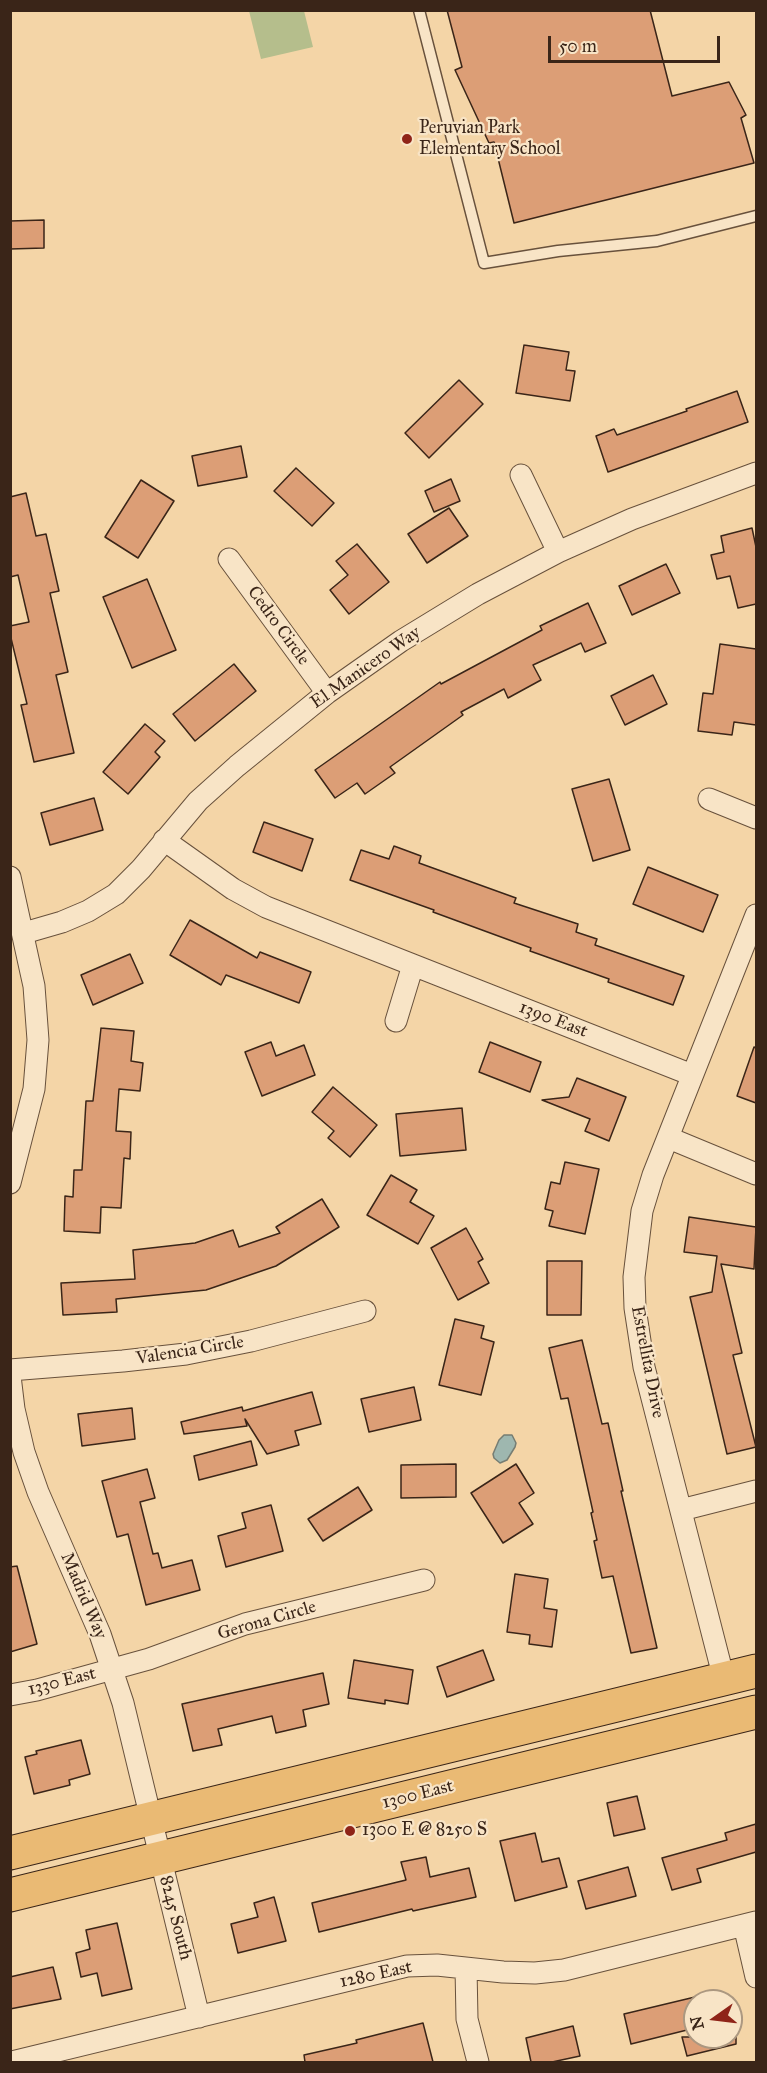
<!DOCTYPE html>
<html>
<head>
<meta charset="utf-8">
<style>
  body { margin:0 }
  #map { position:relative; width:767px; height:2073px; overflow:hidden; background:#f4d5a7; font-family:"IM FELL Great Primer",serif }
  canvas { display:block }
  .frame { position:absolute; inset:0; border:12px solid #3a2518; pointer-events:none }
  .north { position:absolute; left:683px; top:1989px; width:60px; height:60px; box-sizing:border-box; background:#f8e4c6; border:2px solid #ac9880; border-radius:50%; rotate:256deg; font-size:16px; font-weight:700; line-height:24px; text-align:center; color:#3a2518 }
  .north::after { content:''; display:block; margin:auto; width:21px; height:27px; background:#8f2418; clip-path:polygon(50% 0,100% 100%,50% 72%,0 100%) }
  .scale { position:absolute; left:548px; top:36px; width:172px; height:27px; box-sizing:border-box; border:3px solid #3a2518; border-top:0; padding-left:8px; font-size:18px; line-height:21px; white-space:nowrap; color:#3a2518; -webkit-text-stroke:4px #f8e4c6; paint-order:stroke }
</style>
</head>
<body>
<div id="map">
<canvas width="767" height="2073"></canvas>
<div class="frame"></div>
<div class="north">N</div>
<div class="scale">50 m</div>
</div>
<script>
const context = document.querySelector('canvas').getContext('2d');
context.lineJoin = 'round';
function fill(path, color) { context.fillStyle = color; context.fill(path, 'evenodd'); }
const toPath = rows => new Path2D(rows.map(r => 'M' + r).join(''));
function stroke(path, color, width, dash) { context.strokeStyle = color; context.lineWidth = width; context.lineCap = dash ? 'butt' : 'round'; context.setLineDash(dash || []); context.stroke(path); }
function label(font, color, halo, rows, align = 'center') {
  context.font = font + ' "IM FELL Great Primer",serif'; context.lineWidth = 4.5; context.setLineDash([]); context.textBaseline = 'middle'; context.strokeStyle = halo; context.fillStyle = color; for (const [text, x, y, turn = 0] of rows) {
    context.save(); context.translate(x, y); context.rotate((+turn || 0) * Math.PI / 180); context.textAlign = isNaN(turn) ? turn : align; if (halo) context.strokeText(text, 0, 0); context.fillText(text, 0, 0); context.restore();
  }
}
const green = toPath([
  [249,11,304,11,313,47,261,59]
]);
const water = toPath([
  [504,1435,512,1435,516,1443,515,1447,507,1460,500,1463,494,1458,493,1454,499,1440,504,1435]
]);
const building = toPath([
  [447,10,650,10,672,96,729,82,746,115,741,118,754,163,514,223,494,142,489,143,455,70,462,67,447,10],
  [44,220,44,248,10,249,10,221,44,220],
  [524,345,569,352,566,370,575,371,570,401,516,393,524,345],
  [459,380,483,404,429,458,405,433,459,380],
  [737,391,748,422,608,472,596,436,614,429,617,435,687,411,686,409,737,391],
  [241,446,247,477,198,486,192,456,241,446],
  [296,468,334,503,312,526,274,491,296,468],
  [451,479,460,501,434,512,425,491,451,479],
  [141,480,174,501,138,558,105,537,141,480],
  [26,493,36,536,46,534,59,591,50,593,68,672,56,675,74,753,34,762,21,705,27,704,10,634,10,626,29,622,18,575,10,577,10,497,26,493],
  [449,508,468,536,427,563,408,534,449,508],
  [752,528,756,547,756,604,738,608,730,576,717,579,711,555,724,552,721,536,752,528],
  [357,544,389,582,349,614,330,590,348,575,336,561,357,544],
  [666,564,680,593,632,615,619,586,666,564],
  [147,579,176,650,132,668,103,597,147,579],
  [588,603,606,643,585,652,581,643,533,665,541,680,508,698,504,689,461,712,463,715,390,767,395,773,365,794,357,783,335,798,315,770,440,682,441,684,542,630,540,626,588,603],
  [720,644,756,649,756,725,734,722,732,735,698,731,703,693,713,694,720,644],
  [234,664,256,691,195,741,173,714,234,664],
  [653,675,667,704,625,725,611,696,653,675],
  [145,724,165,741,155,752,160,757,128,794,103,772,145,724],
  [609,779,630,850,593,861,572,789,609,779],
  [94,798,103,830,50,845,41,813,94,798],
  [264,822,313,839,302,871,253,852,264,822],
  [394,846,421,856,419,863,516,898,514,903,578,924,576,932,597,939,595,945,684,976,673,1005,608,982,609,979,530,951,531,948,433,912,434,910,350,880,361,850,389,859,394,846],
  [648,867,718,895,703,932,633,904,648,867],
  [190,920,257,958,260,952,311,972,299,1003,226,975,221,985,170,955,190,920],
  [130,954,143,983,93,1005,81,975,130,954],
  [101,1028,134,1031,131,1061,143,1063,140,1091,119,1089,116,1131,131,1132,130,1159,124,1158,121,1208,101,1207,100,1233,64,1231,65,1196,73,1197,74,1170,82,1170,86,1101,93,1101,101,1028],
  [271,1042,276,1056,304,1045,315,1075,262,1096,245,1052,271,1042],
  [490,1042,541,1062,530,1092,479,1072,490,1042],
  [754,1047,756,1048,756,1103,737,1096,754,1047],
  [577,1078,626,1097,609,1141,585,1131,590,1119,542,1100,569,1097,577,1078],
  [333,1087,377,1125,350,1157,328,1138,334,1131,312,1112,333,1087],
  [462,1108,466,1150,400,1156,396,1114,462,1108],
  [565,1162,599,1169,585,1234,549,1226,553,1211,545,1209,551,1182,560,1184,565,1162],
  [391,1175,417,1190,410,1202,434,1216,418,1244,367,1215,391,1175],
  [322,1199,339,1227,276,1266,206,1290,116,1299,117,1312,63,1315,61,1283,135,1279,133,1250,195,1243,233,1230,239,1247,280,1233,276,1227,322,1199],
  [689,1217,756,1227,754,1269,721,1264,742,1353,733,1355,756,1447,727,1454,690,1297,712,1292,717,1256,684,1252,689,1217],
  [466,1228,483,1259,478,1262,489,1283,458,1300,431,1248,466,1228],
  [547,1261,582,1261,581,1315,547,1315,547,1261],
  [455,1319,484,1326,481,1338,494,1342,481,1395,439,1385,455,1319],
  [582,1340,602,1424,608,1423,623,1491,621,1491,657,1648,631,1653,613,1576,602,1578,594,1541,597,1540,591,1513,593,1512,568,1398,561,1399,549,1348,582,1340],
  [414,1387,421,1420,369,1432,361,1399,414,1387],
  [312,1392,321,1424,295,1431,299,1445,267,1454,245,1419,247,1426,184,1434,181,1422,242,1407,243,1411,312,1392],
  [132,1408,135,1439,82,1446,78,1414,132,1408],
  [251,1441,257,1465,199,1480,194,1456,251,1441],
  [456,1464,456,1497,401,1498,401,1465,456,1464],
  [516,1464,534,1493,519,1503,533,1524,503,1543,471,1493,516,1464],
  [147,1469,155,1498,140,1502,153,1554,158,1553,162,1568,192,1560,200,1590,146,1605,128,1534,117,1537,102,1481,147,1469],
  [358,1487,372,1510,323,1541,308,1519,358,1487],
  [271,1505,283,1551,226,1567,218,1536,246,1528,242,1513,271,1505],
  [17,1566,37,1644,10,1652,10,1567,17,1566],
  [515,1574,548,1579,544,1608,557,1610,552,1647,529,1644,530,1635,507,1632,515,1574],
  [483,1650,494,1680,447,1697,437,1667,483,1650],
  [354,1660,413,1670,408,1704,385,1700,385,1704,348,1698,354,1660],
  [323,1673,329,1704,303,1710,306,1726,276,1733,272,1716,218,1729,222,1745,193,1751,182,1704,323,1673],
  [81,1740,90,1774,69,1780,70,1785,34,1794,25,1757,37,1754,36,1751,81,1740],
  [637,1796,645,1829,614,1836,607,1803,637,1796],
  [756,1824,756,1852,697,1869,701,1882,672,1890,662,1858,727,1840,725,1833,756,1824],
  [535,1833,542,1862,559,1858,567,1887,515,1901,500,1841,535,1833],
  [426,1857,430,1877,469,1868,476,1897,413,1911,412,1909,319,1932,312,1903,406,1880,401,1862,426,1857],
  [628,1867,636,1896,586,1909,578,1881,628,1867],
  [274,1897,286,1941,238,1953,231,1924,258,1917,254,1903,274,1897],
  [117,1923,132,1989,102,1996,97,1973,81,1977,76,1953,90,1949,86,1930,117,1923],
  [53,1967,61,1999,10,2009,10,1977,53,1967],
  [695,1997,695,2028,631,2044,624,2014,695,1997],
  [423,2023,433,2062,305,2062,304,2055,357,2043,356,2040,423,2023],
  [573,2026,580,2056,552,2062,531,2062,526,2038,573,2026],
  [682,2037,736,2037,736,2044,687,2056,682,2037]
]);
const lane = toPath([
  [419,10,484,263,558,251,657,241,756,216]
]);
const street = toPath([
  [521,475,558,552],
  [229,559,327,693],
  [709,799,756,818],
  [164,840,233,889,266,907,692,1075],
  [10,877,34,986,38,1040,34,1089,10,1183],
  [24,933,62,922,88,911,116,894,141,869,198,801,237,766,327,693,401,641,478,594,558,552,632,519,756,473],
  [396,1021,413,965],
  [669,1138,756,1174],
  [10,1370,123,1361,186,1354,251,1341,365,1311],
  [10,1376,14,1409,24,1452,38,1492,100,1634,123,1703,199,2017],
  [681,1510,756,1491],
  [724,1679,644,1367,635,1308,634,1277,642,1211,653,1175,756,915],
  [10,1695,37,1690,149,1659,245,1624,424,1580],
  [744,1925,756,1977],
  [466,1968,467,2019,478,2062],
  [12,2062,407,1966,437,1965,503,1972,535,1973,564,1970,756,1922]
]);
const primary = toPath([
  [10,1853,756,1671],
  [10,1895,756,1712]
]);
const markers = [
  [407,139,6,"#8f2418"],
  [350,1831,6,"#8f2418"]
];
const poiNames = [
  ["Peruvian Park",419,129],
  ["Elementary School",419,150],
  ["1300 E @ 8250 S",362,1831]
];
const streetNames = [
  ["Cedro Circle",278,626,54],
  ["El Manicero Way",366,668,-35],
  ["1390 East",553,1020,21],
  ["Valencia Circle",190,1351,-9],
  ["Estrellita Drive",647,1362,79],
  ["Madrid Way",83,1596,67],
  ["Gerona Circle",267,1621,-16],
  ["1330 East",62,1682,-14],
  ["1300 East",418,1795,-14],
  ["8245 South",175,1918,76],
  ["1280 East",376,1975,-12]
];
fill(green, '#b5be8c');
fill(water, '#9eb7af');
stroke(water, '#767d73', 1.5);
fill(building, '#dc9e76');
stroke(building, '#3a2518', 1.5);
stroke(lane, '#68513c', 13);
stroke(street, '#68513c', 23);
stroke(primary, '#3a2518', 35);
stroke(lane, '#f8e4c6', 10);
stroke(street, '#f8e4c6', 21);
stroke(primary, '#eaba74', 33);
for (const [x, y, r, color] of markers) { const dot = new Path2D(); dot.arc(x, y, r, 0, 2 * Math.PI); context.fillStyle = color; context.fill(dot); stroke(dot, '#f8e4c6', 2); }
label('18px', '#3a2518', '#f8e4c6', poiNames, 'left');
label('18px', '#3a2518', '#f8e4c6', streetNames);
</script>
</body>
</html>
